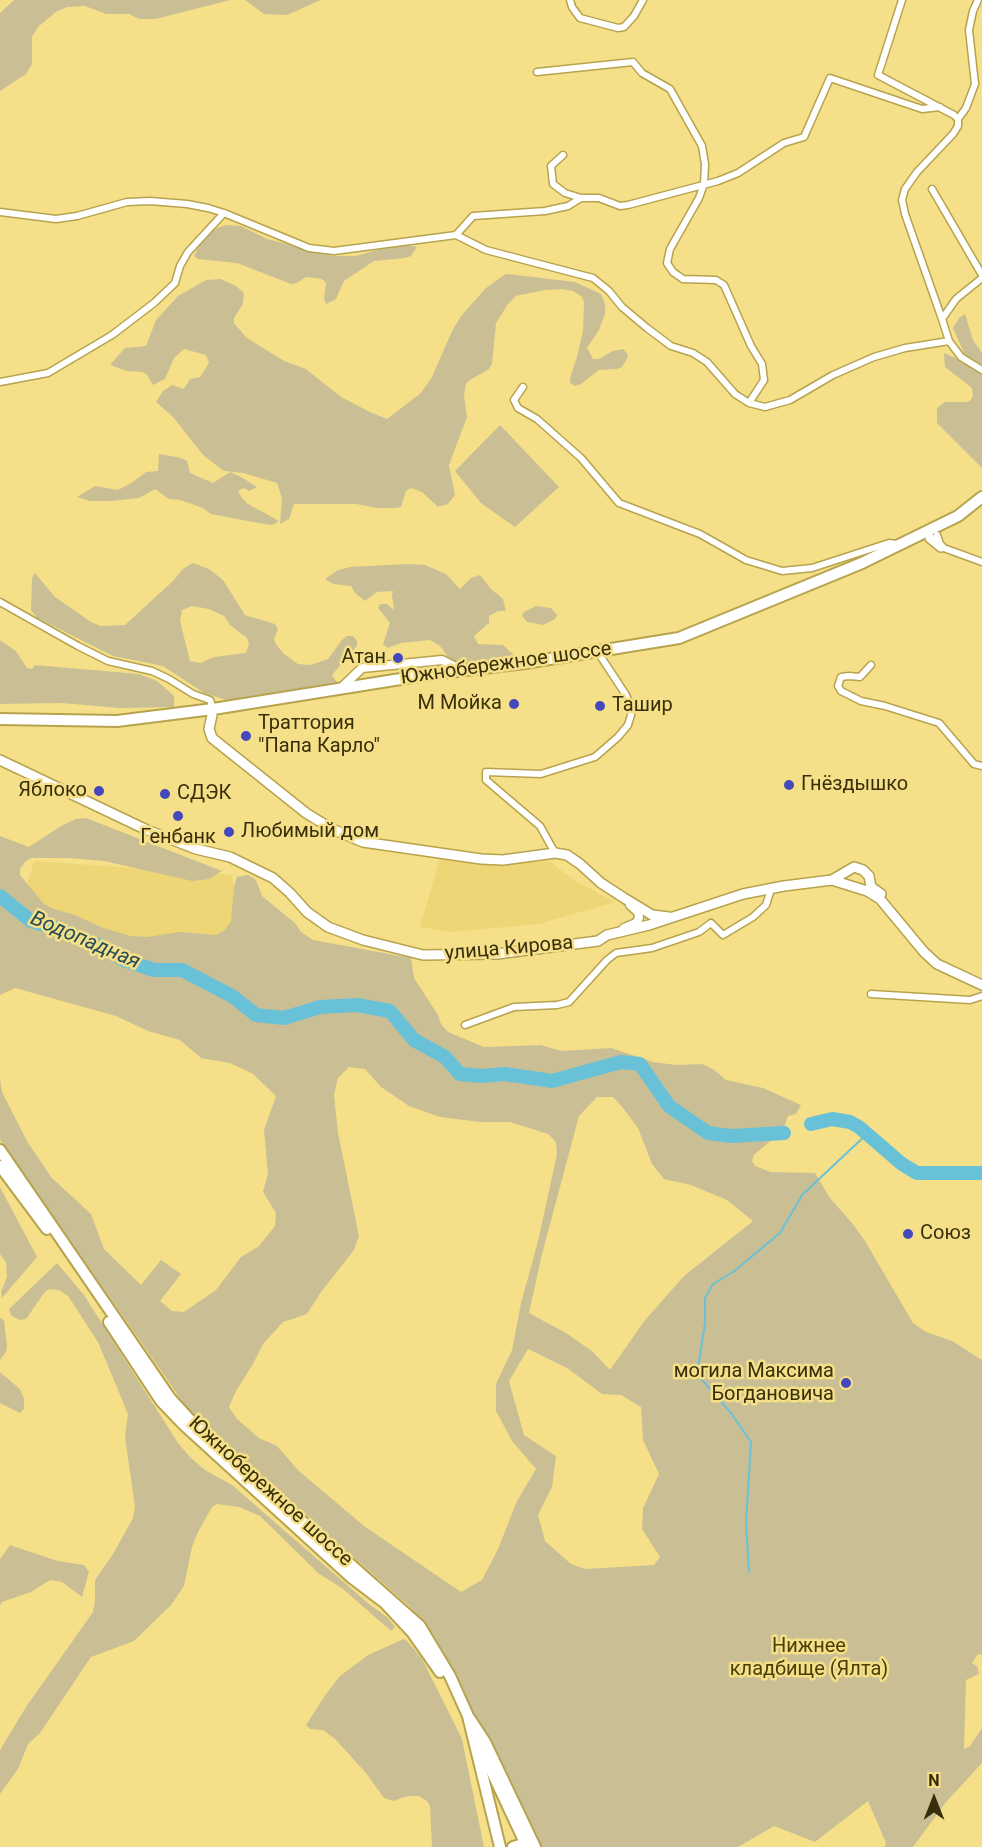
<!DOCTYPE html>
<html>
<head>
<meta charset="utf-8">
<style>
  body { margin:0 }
  #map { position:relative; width:982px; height:1847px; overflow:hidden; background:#f5e089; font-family:Roboto,sans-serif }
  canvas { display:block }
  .north { position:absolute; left:904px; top:1769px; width:60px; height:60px; -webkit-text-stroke:4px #f5e089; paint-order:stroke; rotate:0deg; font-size:16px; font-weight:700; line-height:24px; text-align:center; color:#382f0a }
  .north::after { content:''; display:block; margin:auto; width:21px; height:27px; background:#382f0a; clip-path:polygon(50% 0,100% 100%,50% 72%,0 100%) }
</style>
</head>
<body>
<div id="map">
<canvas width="982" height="1847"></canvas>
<div class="north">N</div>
</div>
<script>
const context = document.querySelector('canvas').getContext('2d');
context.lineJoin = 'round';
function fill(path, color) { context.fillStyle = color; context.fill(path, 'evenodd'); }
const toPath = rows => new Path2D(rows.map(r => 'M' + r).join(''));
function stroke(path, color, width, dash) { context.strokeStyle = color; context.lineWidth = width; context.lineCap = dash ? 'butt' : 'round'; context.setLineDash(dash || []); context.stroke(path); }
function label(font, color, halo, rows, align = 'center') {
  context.font = font + ' Roboto,sans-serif'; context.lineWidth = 5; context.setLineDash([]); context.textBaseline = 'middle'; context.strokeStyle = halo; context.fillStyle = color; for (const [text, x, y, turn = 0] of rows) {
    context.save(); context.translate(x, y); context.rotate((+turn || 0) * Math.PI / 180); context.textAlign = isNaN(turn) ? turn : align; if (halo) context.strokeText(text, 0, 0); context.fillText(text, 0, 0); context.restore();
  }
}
const built = toPath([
  [440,857,494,864,549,861,574,880,615,902,539,924,451,932,420,927],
  [34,861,231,875,250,947,105,938,24,895]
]);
const green = toPath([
  [14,0,230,0,156,19,139,19,129,14,106,14,85,6,67,7,56,12,38,27,32,37,32,64,26,74,0,91,0,13],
  [245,0,321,0,287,15,264,14],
  [225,225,241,226,267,239,333,256,356,256,377,250,408,245,417,247,411,256,405,258,374,261,344,281,336,299,326,304,324,299,326,283,322,279,306,277,297,283,291,284,237,263,198,259,194,256,204,236,208,232],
  [508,274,575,282,601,294,605,304,605,314,599,330,587,348,593,359,599,359,613,351,623,349,627,353,628,357,622,367,617,369,599,370,581,384,575,386,570,383,570,378,577,357,583,331,584,302,582,297,573,291,561,289,545,290,516,296,508,304,496,323,492,364,489,369,470,380,466,384,464,395,467,417,449,465,455,495,448,504,438,507,422,492,411,488,406,491,401,507,396,508,377,508,356,504,294,504,289,519,280,524,282,498,277,483,243,473,224,471,204,456,173,417,156,402,163,391,172,385,184,389,190,379,200,377,209,363,206,355,184,349,174,358,165,379,153,385,147,375,143,372,127,371,110,365,125,348,146,346,156,320,178,296,206,280,221,279,236,286,244,293,243,304,234,318,234,323,247,338,284,361,306,369,341,397,370,412,387,419,421,393,432,377,452,331,461,316,486,288,504,275],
  [965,314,973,340,982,353,982,468,937,423,937,408,945,402,967,402,971,400,973,395,972,388,945,367,944,353,969,364,971,360,964,353,953,328,959,318],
  [500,425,559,487,515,527,481,503,455,471],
  [159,454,181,458,187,461,190,473,213,483,230,472,243,478,257,487,249,491,244,488,238,491,242,498,248,504,279,521,273,525,264,524,211,514,203,508,180,500,169,499,155,489,139,498,111,501,90,501,77,497,95,486,118,490,133,482,146,472,158,471],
  [193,563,209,569,223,580,245,615,275,624,278,629,274,639,276,644,283,653,298,664,310,665,328,659,342,640,347,636,353,636,357,641,357,646,332,675,338,684,226,700,204,693,163,666,113,656,37,618,31,610,32,578,35,573,55,597,91,622,101,626,125,625,173,581,184,568],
  [192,606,209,609,224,616,230,625,247,638,249,644,246,653,214,657,200,663,190,661,180,621,182,610],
  [408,564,425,565,446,574,460,589,471,578,480,575,491,589,503,599,506,611,498,611,489,616,489,623,474,636,478,644,503,645,515,656,511,662,463,667,451,661,440,646,430,640,401,643,388,648,383,644,390,623,378,608,380,604,387,604,394,610,392,595,393,591,377,592,365,601,355,593,351,586,333,584,325,579,338,570,350,567],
  [536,606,551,608,557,615,555,619,543,625,527,622,522,616,524,612],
  [0,640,16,651,27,668,32,669,35,665,139,674,157,681,174,696,174,707,119,708,62,703,0,704],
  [86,818,222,871,209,879,192,881,104,861,69,858,31,858,26,861,20,869,20,875,44,904,54,909,75,915,103,928,131,936,147,937,179,932,216,935,225,930,231,921,234,887,237,877,248,875,256,880,262,896,295,923,301,932,313,940,411,958,414,978,438,1015,441,1024,448,1032,484,1047,541,1045,561,1051,611,1048,653,1062,676,1065,702,1064,713,1069,726,1080,763,1088,801,1105,796,1114,788,1116,783,1130,754,1155,752,1161,755,1166,771,1172,815,1173,830,1198,852,1223,865,1241,913,1323,926,1332,952,1341,982,1360,982,1655,978,1654,972,1663,977,1666,979,1674,966,1680,964,1749,970,1746,982,1728,982,1763,947,1801,913,1847,885,1847,886,1843,868,1801,815,1842,774,1826,738,1847,541,1847,426,1628,409,1606,191,1414,0,1140,0,1079,2,1092,28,1143,52,1178,91,1214,104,1249,141,1285,161,1260,181,1274,160,1301,172,1311,184,1312,216,1290,241,1257,259,1246,275,1226,276,1213,263,1192,268,1174,264,1130,276,1096,253,1074,230,1063,201,1058,180,1040,148,1031,116,1016,15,988,0,995,0,836,29,847,61,826,76,819],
  [349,1067,365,1069,381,1087,409,1106,440,1117,480,1122,510,1122,548,1134,556,1142,557,1154,538,1241,521,1303,512,1350,496,1384,496,1411,512,1441,536,1469,517,1501,498,1549,482,1580,461,1592,364,1526,299,1471,277,1446,259,1438,237,1419,229,1407,236,1391,253,1364,263,1344,283,1322,307,1314,321,1292,354,1250,359,1236,338,1133,334,1095,338,1078],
  [597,1097,613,1097,623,1108,638,1128,652,1164,664,1179,691,1185,727,1200,753,1221,684,1276,645,1320,610,1370,592,1351,566,1333,529,1313,542,1254,579,1116],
  [528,1349,567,1368,602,1394,621,1395,641,1407,643,1440,659,1474,643,1508,642,1529,660,1557,654,1565,585,1569,571,1564,545,1541,538,1515,552,1487,556,1456,524,1435,509,1381],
  [0,1187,37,1257,2,1298,1,1292,7,1277,6,1262,0,1254],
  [57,1263,84,1295,178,1443,191,1458,205,1470,232,1485,369,1604,388,1618,395,1627,391,1631,343,1589,318,1573,260,1516,239,1507,217,1504,212,1507,198,1532,192,1547,184,1586,171,1605,134,1641,91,1657,40,1733,28,1744,18,1769,0,1794,0,1750,26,1707,93,1612,95,1601,95,1580,113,1554,133,1518,135,1507,125,1437,128,1414,98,1342,68,1296,59,1290,49,1289,44,1293,26,1319,20,1320,15,1318,11,1315,9,1309],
  [0,1318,4,1320,7,1346,6,1352,0,1360],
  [0,1372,20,1389,24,1399,24,1409,20,1413,0,1403],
  [10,1545,58,1561,84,1565,89,1572,82,1597,62,1582,50,1580,31,1592,2,1602,0,1606,0,1559],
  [404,1639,408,1642,422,1659,462,1739,484,1847,432,1847,430,1806,427,1801,419,1796,408,1796,393,1801,384,1798,366,1773,335,1739,323,1730,310,1729,306,1725,326,1694,340,1676,368,1655]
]);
const stream = toPath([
  [749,1572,746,1522,751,1442,731,1413,697,1374,705,1323,705,1298,713,1284,733,1272,780,1233,802,1195,867,1134]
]);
const river = toPath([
  [0,896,31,921,58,929,105,948,124,960,154,970,182,970,232,996,256,1015,284,1018,320,1007,357,1005,390,1011,414,1040,445,1057,460,1074,482,1076,505,1074,552,1081,621,1062,640,1064,669,1106,708,1133,731,1136,784,1133],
  [811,1124,832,1119,850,1122,859,1127,902,1164,917,1173,982,1173]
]);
const minor = toPath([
  [570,0,572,7,580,18,618,28,624,27,634,16,643,0],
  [902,0,878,75,954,115,958,119,958,126,953,134,917,172,905,189,902,200,905,214,942,319],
  [537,72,633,62,642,73,670,89,702,146,705,164,704,184,699,198,670,249,667,263,673,272,683,279,716,280,724,285,751,346,762,364,764,380,749,403],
  [958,119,966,108,975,84,969,30,973,11,978,0],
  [563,155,551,166,553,184,565,193,581,198,599,198,620,206,628,205,718,181,738,173,784,143,804,137,830,78,922,109,940,107],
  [932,189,982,275],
  [0,212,56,219,77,216,127,202,150,201,187,204,208,208,224,213,309,248,334,251,456,235,486,250,593,278,609,291,622,307,647,328,671,346,693,353,707,362,735,394,749,403,765,407,790,400,833,375,874,357,905,348,949,341],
  [456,235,473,216,545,211,568,206,581,198],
  [982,278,956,299,942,319,949,341,961,357,982,370],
  [0,382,48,373,112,335,154,303,175,283,180,266,188,252,224,213],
  [523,387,514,400,518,408,537,419,581,458,619,503,700,534,746,560,782,571,812,568,889,543,896,544],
  [937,535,941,547,982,562],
  [0,602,78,646,108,661,152,671,169,679,193,694,210,700,213,709],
  [871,665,860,677,849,676,841,677,838,686,841,691,861,701,885,706,939,723,974,764,982,766],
  [555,853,540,826,486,780,486,772,541,774,595,757,618,737,628,725,631,715,630,705,626,695,601,657],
  [871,994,970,1000,982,996],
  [465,1025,514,1007,557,1005,569,1002,607,960,616,953,652,948,699,932,711,923,723,935,753,917,766,905,771,889]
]);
const tertiary = toPath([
  [340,689,362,668,442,660,462,670],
  [624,928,636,923,639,918,638,912,630,905]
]);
const secondary = toPath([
  [930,538,941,547],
  [212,715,209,729,212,738,306,813,332,829,363,842,481,859,503,860,555,853,567,855,580,864,601,883,624,898,652,915,669,917],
  [0,760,147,830,196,849,230,857,273,878,290,893,307,912,328,927,363,940,423,955,497,954,598,941,607,935,649,925,743,894,784,886,832,880,867,891,880,899,924,952,937,964,982,985],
  [832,880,854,867,863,870,869,876,871,887,881,894]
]);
const primary = toPath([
  [470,1719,485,1742,535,1847],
  [477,1748,490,1768,527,1847],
  [513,1847,520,1845,526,1847]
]);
const trunk = toPath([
  [0,719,117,721,213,709,432,674,525,663,679,638,862,563,958,516,982,497],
  [0,1150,170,1398,191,1421,254,1479,420,1626,450,1676,468,1716,500,1847],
  [0,1166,47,1229],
  [109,1322,161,1401,183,1424,352,1578,385,1603,412,1632,440,1672]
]);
const markers = [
  [398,658,6,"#4547bc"],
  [514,704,6,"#4547bc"],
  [600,706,6,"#4547bc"],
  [246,736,6,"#4547bc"],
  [789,785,6,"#4547bc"],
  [99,791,6,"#4547bc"],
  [165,794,6,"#4547bc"],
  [178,816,6,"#4547bc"],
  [229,832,6,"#4547bc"],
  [908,1234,6,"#4547bc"],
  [846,1383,6,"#4547bc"]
];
const poiNames = [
  ["Атан",386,658,"right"],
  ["М Мойка",502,704,"right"],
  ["Ташир",612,706],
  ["Траттория",258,724],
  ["\"Папа Карло\"",258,747],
  ["Гнёздышко",801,785],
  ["Яблоко",87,791,"right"],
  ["СДЭК",177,794],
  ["Любимый дом",241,832],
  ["Генбанк",178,838,"center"],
  ["Союз",920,1234],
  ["могила Максима",834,1372,"right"],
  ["Богдановича",834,1395,"right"]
];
const streetNames = [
  ["Южнобережное шоссе",506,664,-8],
  ["улица Кирова",509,949,-5],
  ["Южнобережное шоссе",270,1492,42]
];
const parkNames = [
  ["Нижнее",809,1647],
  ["кладбище (Ялта)",809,1670]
];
const waterNames = [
  ["Водопадная",85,941,23]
];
fill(built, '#eed677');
fill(green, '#cabf94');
stroke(stream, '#69c1d7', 2);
stroke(river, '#69c1d7', 14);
stroke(minor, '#b7a34d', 9);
stroke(tertiary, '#b7a34d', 11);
stroke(secondary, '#b7a34d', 12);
stroke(primary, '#b7a34d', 14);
stroke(trunk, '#b7a34d', 14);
stroke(minor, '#fff', 6);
stroke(tertiary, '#fff', 8);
stroke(secondary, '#fff', 9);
stroke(primary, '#fff', 10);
stroke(trunk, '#fff', 10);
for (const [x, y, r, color] of markers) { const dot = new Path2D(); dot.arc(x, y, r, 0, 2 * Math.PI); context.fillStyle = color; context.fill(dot); stroke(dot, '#f5e089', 2); }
label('20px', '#382f0a', '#f5e089', poiNames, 'left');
label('20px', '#382f0a', '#f5e089', streetNames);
label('20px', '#4a3e05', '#f5e089', parkNames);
label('italic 21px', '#254d57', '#f5e089', waterNames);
</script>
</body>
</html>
